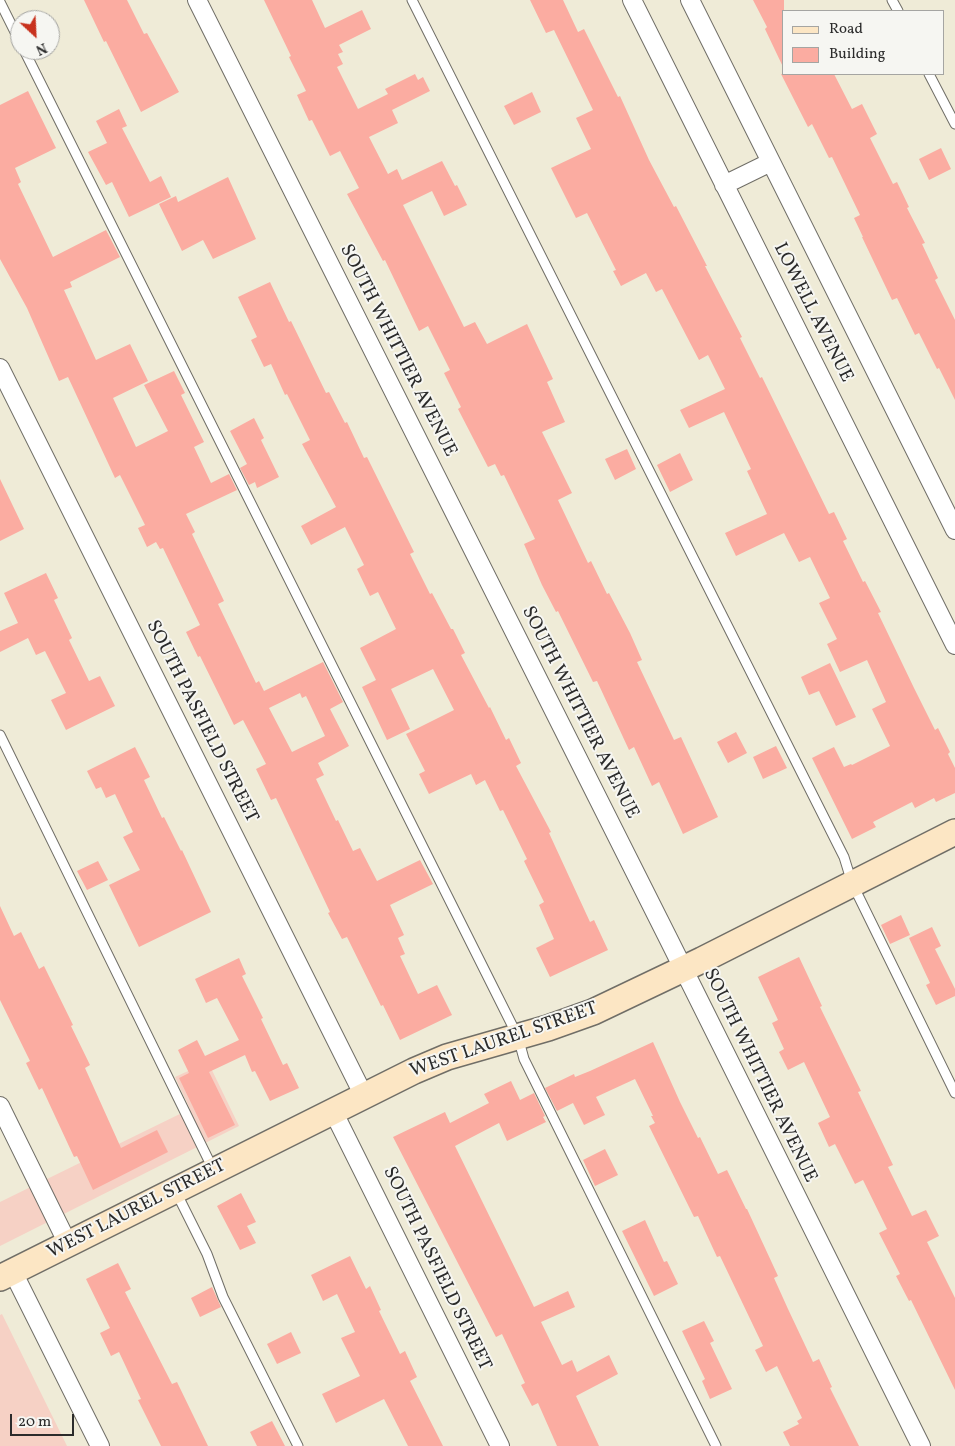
<!DOCTYPE html>
<html>
<head>
<meta charset="utf-8">
<style>
  body { margin:0 }
  #map { position:relative; width:955px; height:1446px; overflow:hidden; background:#efebd7; font-family:Vollkorn,serif }
  canvas { display:block }
  .legend { position:absolute; left:782px; top:10px; width:162px; height:65px; box-sizing:border-box; background:#f6f6f2; border:1px solid #a5a5a2; margin:0; padding:6px 9px; list-style:none; font-size:15px; color:#2b2b2b }
  .legend li { display:flex; align-items:center; gap:10px; height:25px }
  .legend b { width:25px; border:1px solid #a5a5a2 }
  .north { position:absolute; left:10px; top:10px; width:50px; height:50px; box-sizing:border-box; background:#f6f6f2; border:1px solid #a5a5a2; border-radius:50%; rotate:155deg; font-size:14px; font-weight:700; line-height:20px; text-align:center; color:#2b2b2b }
  .north::after { content:''; display:block; margin:auto; width:18px; height:22px; background:#c8321e; clip-path:polygon(50% 0,100% 100%,50% 72%,0 100%) }
  .scale { position:absolute; left:10px; top:1414px; width:64px; height:22px; box-sizing:border-box; border:2px solid #2b2b2b; border-top:0; padding-left:6px; font-size:15px; line-height:18px; white-space:nowrap; color:#2b2b2b; -webkit-text-stroke:4px #f6f6f2; paint-order:stroke }
</style>
</head>
<body>
<div id="map">
<canvas width="955" height="1446"></canvas>
<ul class="legend">
<li><b style="height:6px;background:#fce6c4"></b>Road</li>
<li><b style="height:14px;background:#fbaca1"></b>Building</li>
</ul>
<div class="north">N</div>
<div class="scale">20 m</div>
</div>
<script>
const context = document.querySelector('canvas').getContext('2d');
context.lineJoin = 'round';
function fill(path, color) { context.fillStyle = color; context.fill(path, 'evenodd'); }
const toPath = rows => new Path2D(rows.map(r => 'M' + r).join(''));
function stroke(path, color, width, dash) { context.strokeStyle = color; context.lineWidth = width; context.lineCap = dash ? 'butt' : 'round'; context.setLineDash(dash || []); context.stroke(path); }
function label(font, color, halo, rows, align = 'center') {
  context.font = font + ' Vollkorn,serif'; context.lineWidth = 4; context.setLineDash([]); context.textBaseline = 'middle'; context.strokeStyle = halo; context.fillStyle = color; for (const [text, x, y, turn = 0] of rows) {
    context.save(); context.translate(x, y); context.rotate((+turn || 0) * Math.PI / 180); context.textAlign = isNaN(turn) ? turn : align; if (halo) context.strokeText(text, 0, 0); context.fillText(text, 0, 0); context.restore();
  }
}
const built = toPath([
  [208,1062,239,1126,0,1246,0,1202,190,1109,175,1077],
  [2,1314,67,1446,0,1446,0,1315]
]);
const building = toPath([
  [84,0,127,0,144,34,147,33,179,92,141,112,106,41,104,42],
  [264,0,312,0,325,28,362,10,371,29,339,45,343,52,338,54,343,64,337,67,358,109,388,94,385,89,415,74,418,80,423,77,430,91,392,110,398,123,369,137,388,174,397,169,402,180,442,161,455,186,457,185,467,205,444,216,432,191,403,205,464,327,475,322,487,344,527,324,553,379,547,382,565,422,542,432,572,493,558,500,588,563,591,561,607,594,609,593,630,633,642,660,637,662,674,740,681,737,718,817,683,834,659,782,652,786,634,747,629,750,597,681,593,682,558,611,556,612,542,585,524,544,535,539,504,475,501,476,495,464,488,467,458,409,461,407,444,373,450,370,428,326,419,331,385,260,383,261,347,194,359,188,340,151,330,156,312,120,309,121,297,95,306,91,289,57,291,56],
  [530,0,563,0,578,32,584,29,618,97,620,96,649,160,674,207,676,206,707,266,705,266,742,337,740,338,760,378,762,377,829,514,834,512,847,539,843,541,863,582,865,581,881,612,878,613,914,688,935,730,938,728,950,752,948,754,955,768,955,793,936,802,934,798,915,808,912,802,873,822,876,827,852,839,812,758,834,747,844,767,851,764,852,765,890,746,872,709,886,702,867,660,840,672,827,644,837,639,819,603,830,598,810,557,799,562,784,533,736,556,725,533,767,514,747,471,751,469,724,412,689,428,680,410,725,389,708,355,699,360,662,289,656,292,646,273,621,286,613,271,616,270,587,213,576,218,551,168,591,149,576,118,593,110,554,30,546,33],
  [753,0,784,0,784,69,765,29,767,27],
  [781,74,834,74,852,109,862,104,877,134,870,138,893,184,897,182,909,207,907,208,925,243,922,244,938,278,935,280,955,320,955,400,939,368,937,369,919,333,915,335,897,298,892,300,862,237,863,237,854,218,860,215,832,157,829,158,812,124,808,127],
  [28,91,56,148,15,168,21,182,18,184,53,257,106,230,120,257,70,282,72,287,64,290,96,360,130,344,148,381,113,398,136,447,168,431,144,385,174,371,185,393,181,395,204,442,194,447,211,483,229,474,237,490,186,514,195,532,192,534,224,601,218,604,256,683,259,681,264,691,323,662,343,702,330,709,349,746,318,763,324,775,316,779,336,821,338,820,353,851,360,848,377,881,420,860,433,884,390,905,404,935,398,938,405,954,400,956,418,994,437,985,452,1015,400,1040,383,1005,381,1006,347,937,342,939,328,913,330,912,276,798,271,800,256,769,266,764,243,720,234,725,200,656,198,657,186,632,200,625,163,548,160,549,156,542,147,547,138,528,145,525,120,475,115,478,68,377,59,381,27,308,0,259,0,105],
  [300,693,302,698,306,696,325,736,292,752,269,708],
  [532,92,541,112,514,125,504,106],
  [119,109,127,126,122,128,150,182,161,176,171,197,129,217,112,182,106,185,88,152,107,143,96,121],
  [941,148,951,169,929,180,919,159],
  [228,177,256,239,213,259,203,240,182,251,159,204,176,196,178,202],
  [270,282,289,322,291,321,326,393,329,392,345,423,347,422,364,458,367,457,414,552,410,554,430,594,432,593,451,629,453,629,465,653,461,655,489,708,490,707,506,740,509,738,521,763,516,766,551,832,549,833,590,922,594,920,608,950,550,977,536,948,554,939,539,905,544,902,524,861,527,859,503,810,500,811,485,780,476,785,471,774,429,794,419,774,425,771,406,734,454,710,433,669,391,689,410,729,387,740,362,687,376,680,360,648,396,629,378,592,370,596,357,569,364,565,345,527,311,545,301,526,336,507,302,444,310,440,287,394,285,395,271,364,264,367,251,340,257,337,238,297],
  [254,418,264,438,261,440,279,477,257,488,255,482,249,485,240,468,247,464,230,431],
  [627,449,636,469,615,480,605,459],
  [680,453,693,480,670,492,657,465],
  [0,479,24,529,0,541],
  [46,573,58,598,54,600,72,638,69,640,89,681,100,676,115,706,66,730,51,700,66,693,45,651,36,655,28,638,0,652,0,631,18,623,4,593],
  [830,663,856,717,836,726,819,691,809,695,801,677],
  [736,732,747,753,728,763,717,742],
  [776,746,787,768,763,779,753,757],
  [135,747,150,777,144,780,162,818,164,817,181,851,182,850,211,912,139,947,109,885,140,870,123,837,133,832,115,794,106,798,101,787,96,789,87,771],
  [98,861,108,880,87,890,77,871],
  [0,906,14,936,21,932,39,969,44,966,73,1025,71,1026,90,1065,85,1068,121,1148,157,1130,168,1152,93,1190,77,1156,74,1157,42,1088,39,1090,26,1063,30,1061,0,1000],
  [901,915,910,935,890,944,881,925],
  [932,927,941,946,935,949,955,989,955,996,936,1005,926,985,930,983,909,938],
  [799,957,822,1006,820,1007,861,1091,858,1092,893,1165,888,1167,912,1216,926,1210,939,1236,927,1242,955,1298,955,1390,911,1300,909,1301,896,1276,900,1274,879,1233,887,1229,863,1180,855,1184,835,1144,829,1147,818,1123,830,1117,804,1062,788,1070,779,1052,784,1049,772,1023,778,1020,758,977],
  [239,958,246,974,242,976,263,1018,261,1019,283,1065,287,1063,299,1088,270,1101,255,1071,252,1072,245,1055,209,1072,235,1125,208,1138,179,1078,189,1073,178,1050,197,1040,205,1056,239,1040,217,998,206,1003,195,979],
  [653,1042,680,1102,698,1138,700,1137,718,1174,727,1170,746,1209,747,1209,778,1276,774,1278,788,1309,813,1362,819,1359,832,1387,830,1388,859,1446,790,1446,783,1432,799,1424,797,1421,802,1418,777,1366,766,1372,755,1350,763,1346,720,1256,717,1257,698,1216,694,1217,649,1126,655,1123,651,1116,653,1116,635,1079,596,1097,605,1115,584,1125,573,1103,557,1111,545,1088,574,1074,575,1077,590,1071],
  [511,1081,520,1100,534,1093,545,1116,543,1117,546,1122,507,1141,499,1123,455,1146,534,1307,568,1291,575,1307,541,1322,562,1365,572,1360,577,1372,609,1355,618,1374,576,1396,599,1446,557,1446,538,1403,532,1406,521,1385,525,1383,502,1334,496,1337,393,1137,445,1112,450,1123,489,1103,484,1094],
  [605,1149,618,1175,595,1186,583,1160],
  [241,1193,256,1222,247,1226,256,1243,240,1250,217,1206],
  [645,1220,664,1262,667,1261,678,1284,654,1296,622,1231],
  [350,1256,366,1289,370,1286,381,1310,379,1311,400,1354,405,1351,417,1377,410,1381,443,1446,408,1446,384,1399,336,1423,322,1394,360,1376,341,1338,355,1332,337,1294,323,1301,311,1275],
  [118,1263,131,1289,125,1292,172,1384,177,1382,208,1446,161,1446,138,1400,141,1399,119,1352,111,1356,100,1333,110,1328,86,1279],
  [212,1287,221,1307,200,1317,191,1298],
  [704,1321,714,1341,710,1343,732,1389,710,1399,702,1381,705,1379,682,1331],
  [291,1332,301,1353,277,1364,267,1344],
  [272,1421,285,1446,257,1446,250,1432]
]);
const lane = toPath([
  [412,0,844,857,852,883,955,1093],
  [892,0,898,11],
  [0,2,20,42],
  [24,50,518,1037,524,1059,716,1446],
  [929,74,955,124],
  [0,735,213,1169],
  [176,1192,207,1254,223,1297,298,1446]
]);
const street = toPath([
  [197,0,668,938,921,1446],
  [632,0,955,645],
  [690,0,955,530],
  [724,185,771,162],
  [0,368,364,1096],
  [0,1106,68,1244],
  [333,1111,500,1446],
  [13,1272,100,1446]
]);
const secondary = toPath([
  [0,1278,414,1071,447,1057,548,1028,593,1012,702,960,955,832]
]);
const streetNames = [
  ["LOWELL AVENUE",812,313,63],
  ["SOUTH WHITTIER AVENUE",397,351,63],
  ["SOUTH WHITTIER AVENUE",579,713,63],
  ["SOUTH PASFIELD STREET",201,722,63],
  ["WEST LAUREL STREET",504,1041,-19],
  ["SOUTH WHITTIER AVENUE",759,1076,64],
  ["WEST LAUREL STREET",137,1210,-27],
  ["SOUTH PASFIELD STREET",436,1269,64]
];
fill(built, '#f6d1c5');
fill(building, '#fbaca1');
stroke(lane, '#706e67', 11);
stroke(street, '#706e67', 20);
stroke(secondary, '#706e67', 28);
stroke(lane, '#fff', 9);
stroke(street, '#fff', 18);
stroke(secondary, '#fce6c4', 25);
label('19px', '#2b2b2b', '#f6f6f2', streetNames);
</script>
</body>
</html>
